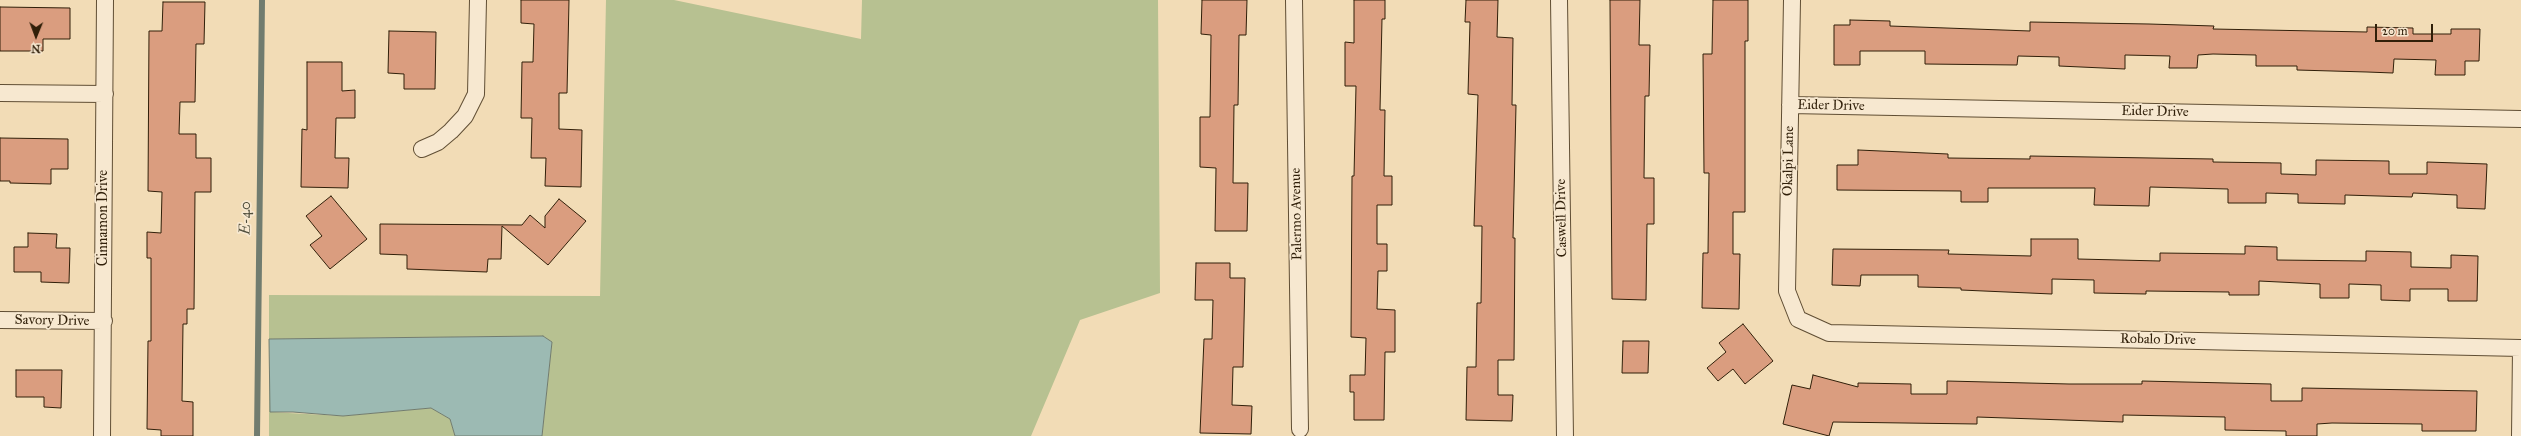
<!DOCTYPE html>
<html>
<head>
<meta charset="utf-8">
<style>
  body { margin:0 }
  #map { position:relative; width:2521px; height:436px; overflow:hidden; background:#f2dcb6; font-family:"IM FELL Great Primer",serif }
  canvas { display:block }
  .north { position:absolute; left:16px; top:16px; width:40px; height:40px; -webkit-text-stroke:3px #f7e8d0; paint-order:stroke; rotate:181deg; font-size:11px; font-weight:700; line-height:16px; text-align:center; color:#301f09 }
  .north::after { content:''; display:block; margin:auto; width:14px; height:18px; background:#301f09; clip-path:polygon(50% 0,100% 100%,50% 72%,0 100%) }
  .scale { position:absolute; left:2375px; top:24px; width:58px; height:18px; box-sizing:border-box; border:2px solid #301f09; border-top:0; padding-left:5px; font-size:12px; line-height:14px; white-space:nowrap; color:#301f09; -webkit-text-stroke:3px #f7e8d0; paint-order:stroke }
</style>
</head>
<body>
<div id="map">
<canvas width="2521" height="436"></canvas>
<div class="north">N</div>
<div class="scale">20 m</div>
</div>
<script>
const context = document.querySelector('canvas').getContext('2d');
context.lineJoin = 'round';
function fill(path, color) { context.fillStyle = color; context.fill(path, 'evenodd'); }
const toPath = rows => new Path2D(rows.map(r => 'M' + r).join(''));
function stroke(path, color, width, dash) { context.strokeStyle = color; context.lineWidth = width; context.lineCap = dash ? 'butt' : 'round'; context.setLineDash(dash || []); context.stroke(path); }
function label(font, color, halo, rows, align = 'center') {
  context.font = font + ' "IM FELL Great Primer",serif'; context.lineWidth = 3.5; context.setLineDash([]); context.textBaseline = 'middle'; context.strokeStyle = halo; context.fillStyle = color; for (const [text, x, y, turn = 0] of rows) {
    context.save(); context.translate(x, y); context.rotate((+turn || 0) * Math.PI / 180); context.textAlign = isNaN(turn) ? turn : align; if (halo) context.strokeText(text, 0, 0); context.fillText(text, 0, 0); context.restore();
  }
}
const green = toPath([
  [606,0,674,0,861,39,862,0,1158,0,1160,293,1080,320,1031,436,542,436,552,342,543,336,269,339,270,412,343,416,431,408,450,419,455,436,269,436,269,295,600,296]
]);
const water = toPath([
  [543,336,552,342,542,436,455,436,450,419,431,408,343,416,293,412,270,412,269,339,543,336]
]);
const stream = toPath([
  [257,436,262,0]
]);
const building = toPath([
  [521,0,569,0,567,93,559,93,559,129,582,130,581,187,545,186,546,158,531,158,532,118,521,118,522,62,533,62,534,24,521,23,521,0],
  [1202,0,1247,0,1246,35,1239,35,1238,105,1234,105,1233,183,1248,183,1247,231,1215,231,1216,168,1200,167,1200,117,1210,117,1211,35,1201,34,1202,0],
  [1354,0,1385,0,1385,19,1382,19,1380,110,1385,110,1384,176,1392,176,1392,205,1377,205,1377,244,1387,244,1387,271,1378,271,1377,309,1395,310,1395,352,1385,352,1384,420,1354,420,1354,392,1350,392,1350,375,1365,375,1366,338,1351,337,1352,176,1354,176,1356,86,1345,86,1345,42,1354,43,1354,0],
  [1466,0,1498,0,1497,37,1513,38,1512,105,1516,105,1513,238,1515,238,1514,360,1498,360,1498,395,1513,395,1512,421,1466,420,1467,367,1476,367,1477,303,1481,303,1482,226,1474,226,1478,95,1468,94,1470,22,1465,22,1466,0],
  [1610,0,1640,0,1639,45,1650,45,1649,96,1645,96,1644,178,1654,178,1654,224,1647,224,1646,300,1612,299,1610,0],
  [1713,0,1748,0,1748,41,1745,41,1745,212,1733,212,1733,254,1740,254,1739,309,1702,308,1703,253,1708,253,1709,173,1704,173,1703,54,1712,54,1713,0],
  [163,2,205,2,204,44,196,44,195,102,180,102,179,134,196,134,196,158,211,158,211,192,195,192,194,309,187,309,187,324,183,324,182,401,193,402,193,436,161,436,161,430,147,429,148,341,151,341,151,258,147,258,147,232,161,233,162,192,148,191,149,31,162,31,163,2],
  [0,7,70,8,70,39,43,39,43,51,0,51,0,7],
  [1850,20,1890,21,1890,26,2030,31,2030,22,2149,24,2214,26,2213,29,2367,32,2367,27,2413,28,2413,34,2451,34,2451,29,2480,29,2479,61,2465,61,2465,75,2435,75,2436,60,2394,59,2393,73,2367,72,2297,70,2297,66,2256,66,2256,55,2213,54,2198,55,2197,68,2169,68,2170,56,2125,55,2125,69,2059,66,2059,57,2018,56,2017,65,1925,64,1925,51,1860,51,1860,65,1834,65,1834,25,1850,25,1850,20],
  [389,31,436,32,435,89,404,89,404,74,388,73,389,31],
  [307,62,342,62,342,91,355,90,355,118,336,118,335,158,349,158,348,188,301,187,302,129,307,130,307,62],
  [0,138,68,139,68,169,51,169,51,184,10,183,10,181,0,181,0,138],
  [1858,150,1948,154,1948,158,2030,159,2030,156,2213,159,2213,162,2281,163,2281,174,2316,175,2316,160,2389,161,2389,174,2427,174,2427,162,2487,164,2485,209,2457,208,2457,195,2413,193,2412,197,2345,195,2345,204,2298,203,2298,194,2266,193,2266,203,2228,203,2228,189,2150,187,2149,206,2094,205,2095,188,1988,188,1988,202,1961,202,1961,191,1837,190,1837,165,1858,165,1858,150],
  [331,196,367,239,330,269,310,245,322,236,306,216,331,196],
  [559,199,586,221,548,265,502,226,501,259,488,259,487,272,407,269,407,255,380,254,380,224,522,225,530,215,545,228,545,216,559,199],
  [28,233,57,234,56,248,70,248,69,283,41,282,41,272,14,272,14,247,28,247,28,233],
  [2031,239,2078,239,2078,259,2160,261,2160,253,2245,254,2245,246,2277,247,2277,260,2366,261,2366,251,2411,252,2411,267,2451,268,2451,255,2478,256,2477,301,2448,301,2448,289,2410,289,2410,301,2381,300,2381,285,2349,284,2349,298,2320,298,2320,284,2259,281,2259,295,2229,295,2229,292,2146,291,2146,294,2094,293,2094,280,2052,279,2052,294,1961,290,1961,288,1918,287,1918,275,1861,275,1860,286,1832,285,1833,249,1949,250,1948,254,2031,256,2031,239],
  [1196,263,1230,263,1230,278,1245,278,1243,367,1233,367,1232,405,1252,406,1251,434,1200,433,1204,339,1212,339,1213,300,1195,300,1196,263],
  [1743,324,1773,361,1745,384,1733,369,1718,381,1707,368,1726,352,1719,343,1743,324],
  [1623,341,1649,341,1648,373,1622,373,1623,341],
  [16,370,62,370,61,408,44,407,44,397,16,397,16,370],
  [1813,375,1858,387,1858,383,1911,384,1911,394,1947,394,1947,381,2069,384,2142,384,2142,381,2271,384,2271,401,2302,401,2302,388,2477,391,2476,431,2422,431,2422,424,2332,423,2317,424,2317,436,2286,436,2286,431,2225,430,2225,417,2123,415,2123,422,1977,417,1977,424,1833,422,1829,436,1783,424,1792,385,1810,389,1813,375]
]);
const minor = toPath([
  [1294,0,1300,429],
  [1559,0,1565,436],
  [1792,0,1787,291,1798,319,1829,333,2521,348],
  [0,93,105,94],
  [1790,105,2521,119],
  [422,149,438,142,451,131,465,116,476,94,478,0],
  [0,320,104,321],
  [102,436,105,0],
  [2520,436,2521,349]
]);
const streetNames = [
  ["Eider Drive",1831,106,1],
  ["Eider Drive",2155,112,1],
  ["Okalpi Lane",1789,161,-89],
  ["Palermo Avenue",1297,214,-91],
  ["Cinnamon Drive",104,218,-90],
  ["Caswell Drive",1562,218,-91],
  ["Savory Drive",52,321,1],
  ["Robalo Drive",2158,340,1]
];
const waterNames = [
  ["E-40",246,218,-89]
];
fill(green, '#b7c191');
fill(water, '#9cbab3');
stroke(water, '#717c6f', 1);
stroke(stream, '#717c6f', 6);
fill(building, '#da9d7f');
stroke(building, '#301f09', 1);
stroke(minor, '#604e34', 18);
stroke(minor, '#f7e8d0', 16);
label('14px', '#301f09', '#f7e8d0', streetNames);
label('italic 15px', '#504e3c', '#f7e8d0', waterNames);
</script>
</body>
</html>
